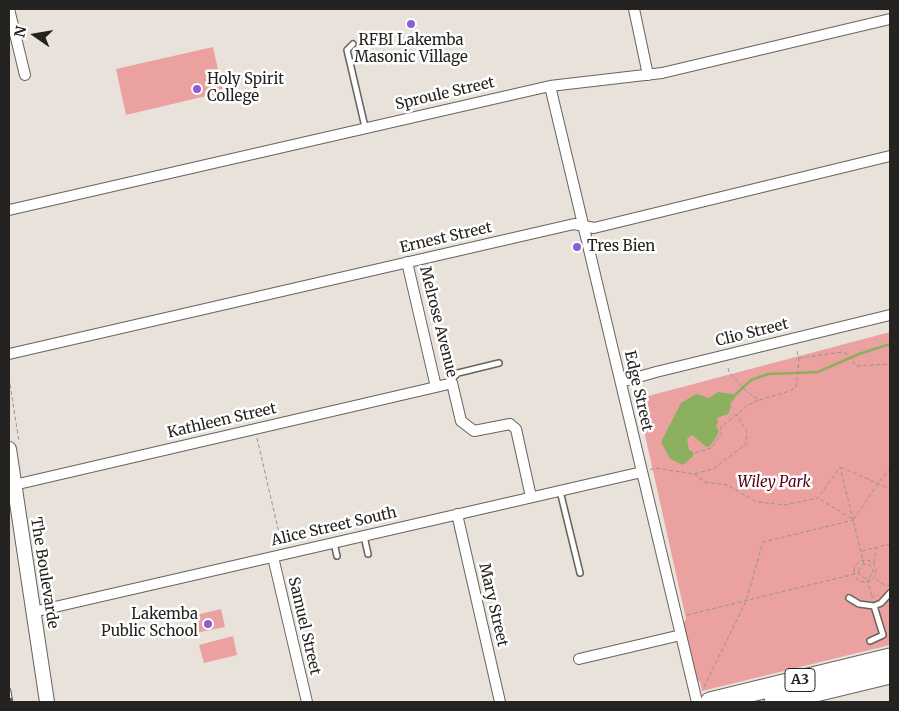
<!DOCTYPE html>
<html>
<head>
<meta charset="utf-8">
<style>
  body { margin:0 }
  #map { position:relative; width:899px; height:711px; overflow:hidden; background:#e8e2db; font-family:Merriweather,serif }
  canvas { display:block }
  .frame { position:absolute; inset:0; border:10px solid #252320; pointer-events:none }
  .north { position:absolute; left:10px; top:10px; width:50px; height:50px; -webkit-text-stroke:4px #fff; paint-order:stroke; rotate:283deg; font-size:14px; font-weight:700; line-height:20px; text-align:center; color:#252320 }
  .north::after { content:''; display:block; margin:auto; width:18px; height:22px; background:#252320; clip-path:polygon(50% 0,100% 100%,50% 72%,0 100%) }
</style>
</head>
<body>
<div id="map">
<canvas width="899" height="711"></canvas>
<div class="frame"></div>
<div class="north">N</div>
</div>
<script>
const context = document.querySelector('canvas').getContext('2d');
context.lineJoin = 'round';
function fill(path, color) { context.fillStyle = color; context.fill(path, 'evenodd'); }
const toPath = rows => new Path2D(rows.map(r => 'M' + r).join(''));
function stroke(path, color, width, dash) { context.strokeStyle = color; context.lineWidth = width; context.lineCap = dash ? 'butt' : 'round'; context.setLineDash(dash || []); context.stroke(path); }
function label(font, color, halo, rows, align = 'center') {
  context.font = font + ' Merriweather,serif'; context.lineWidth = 5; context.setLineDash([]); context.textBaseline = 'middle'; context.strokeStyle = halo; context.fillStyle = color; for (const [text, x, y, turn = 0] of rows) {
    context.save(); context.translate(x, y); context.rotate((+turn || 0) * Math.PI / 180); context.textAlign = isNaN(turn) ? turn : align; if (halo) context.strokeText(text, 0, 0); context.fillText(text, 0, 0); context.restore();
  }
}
const green = toPath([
  [213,47,223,92,126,115,116,69],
  [890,332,890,645,702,691,700,682,697,680,684,628,684,622,686,619,637,399],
  [221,609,225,627,195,633,192,616],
  [233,636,237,655,204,663,199,645]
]);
const water = toPath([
  [718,392,732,394,735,398,730,404,731,407,728,414,717,418,718,423,716,426,719,432,713,442,709,447,705,446,692,435,687,439,689,450,693,452,693,456,683,465,670,459,661,442,681,403,696,394,709,398]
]);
const stream = toPath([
  [734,396,751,380,768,374,818,372,859,354,890,344]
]);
const path = toPath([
  [799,358,843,352,850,356,856,366,890,364],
  [728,368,729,372,745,390,759,400,790,391,796,387,799,361,797,351],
  [9,378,19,442],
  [257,438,282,546],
  [695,453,711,448,722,433,720,428,747,406,758,400],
  [841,467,890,489],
  [650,470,655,468,694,474,713,469,746,444,747,432,736,414],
  [694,474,705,482,727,485,757,502,785,505,818,498,840,467,864,564],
  [854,519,878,483,890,469],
  [862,551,890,544],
  '854 571a11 11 0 1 1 22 0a11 11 0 1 1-22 0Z',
  [874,563,876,548],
  '859 571a7 7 0 1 1 14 0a7 7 0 1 1-14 0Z',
  [867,579,872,597],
  [876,579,886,586,890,585],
  [871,598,878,595],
  [687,615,859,573],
  [704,687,746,601,763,542,854,520,818,498]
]);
const lane = toPath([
  [353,44,347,50,365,127],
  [452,383,453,378,458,373,499,363],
  [560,491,580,573],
  [364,536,368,554],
  [334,543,337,556],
  [849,598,859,604,874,606,883,635,870,641],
  [874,606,881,603,890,593]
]);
const street = toPath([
  [9,9,25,75],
  [634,9,648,75],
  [550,86,697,702],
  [9,210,550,86,662,73,890,19],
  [407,262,436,387,452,383,461,421,474,431,510,424,516,429,531,497],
  [9,354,574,224,594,228,890,156],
  [621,382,656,372,890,315],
  [14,485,436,387],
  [457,514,500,702],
  [273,557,307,702],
  [33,612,642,472],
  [579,659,681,635]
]);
const secondary = toPath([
  [9,449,47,702]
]);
const highway = toPath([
  [710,702,890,658],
  [774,702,890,674]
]);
const rail = toPath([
  [9,690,11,702]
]);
const markers = [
  [411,24,5,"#8e5cd5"],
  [197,89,5,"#8e5cd5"],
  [577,247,5,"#8e5cd5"],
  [208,624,5,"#8e5cd5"]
];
const shields = [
  [800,680,30]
];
const shieldNames = [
  ["A3",800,680]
];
const poiNames = [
  ["RFBI Lakemba",411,41,"center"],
  ["Masonic Village",411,58,"center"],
  ["Holy Spirit",207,80],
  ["College",207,97],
  ["Tres Bien",587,247],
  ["Lakemba",198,615,"right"],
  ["Public School",198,632,"right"]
];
const streetNames = [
  ["Sproule Street",445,94,-13],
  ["Ernest Street",446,238,-13],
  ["Melrose Avenue",438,322,76],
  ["Clio Street",752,333,-14],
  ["Edge Street",638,391,77],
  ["Kathleen Street",222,421,-13],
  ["Alice Street South",334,527,-13],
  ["The Boulevarde",44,573,81],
  ["Mary Street",493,605,77],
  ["Samuel Street",304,626,77]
];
const parkNames = [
  ["Wiley Park",774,483]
];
fill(green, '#eba19f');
fill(water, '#8bb060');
stroke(stream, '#8bb060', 2.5);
stroke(lane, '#68635d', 8);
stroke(street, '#68635d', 12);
stroke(secondary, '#68635d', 16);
stroke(highway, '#68635d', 21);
stroke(path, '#98948e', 1, [4, 2.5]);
stroke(lane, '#fff', 5);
stroke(street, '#fff', 10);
stroke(secondary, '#fff', 14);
stroke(highway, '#fff', 19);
stroke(rail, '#595551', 4.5);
stroke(rail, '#fff', 2.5, [8]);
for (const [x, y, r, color] of markers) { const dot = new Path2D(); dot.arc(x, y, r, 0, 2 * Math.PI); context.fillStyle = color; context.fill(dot); stroke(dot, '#fff', 2); }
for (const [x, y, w] of shields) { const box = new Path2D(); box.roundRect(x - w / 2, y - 11.5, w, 23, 4); context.fillStyle = '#fff'; context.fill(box); stroke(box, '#252320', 1); }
label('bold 14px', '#252320', null, shieldNames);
label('15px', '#252320', '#fff', poiNames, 'left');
label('15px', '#252320', '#fff', streetNames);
label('italic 15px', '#580110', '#fff', parkNames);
</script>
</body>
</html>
